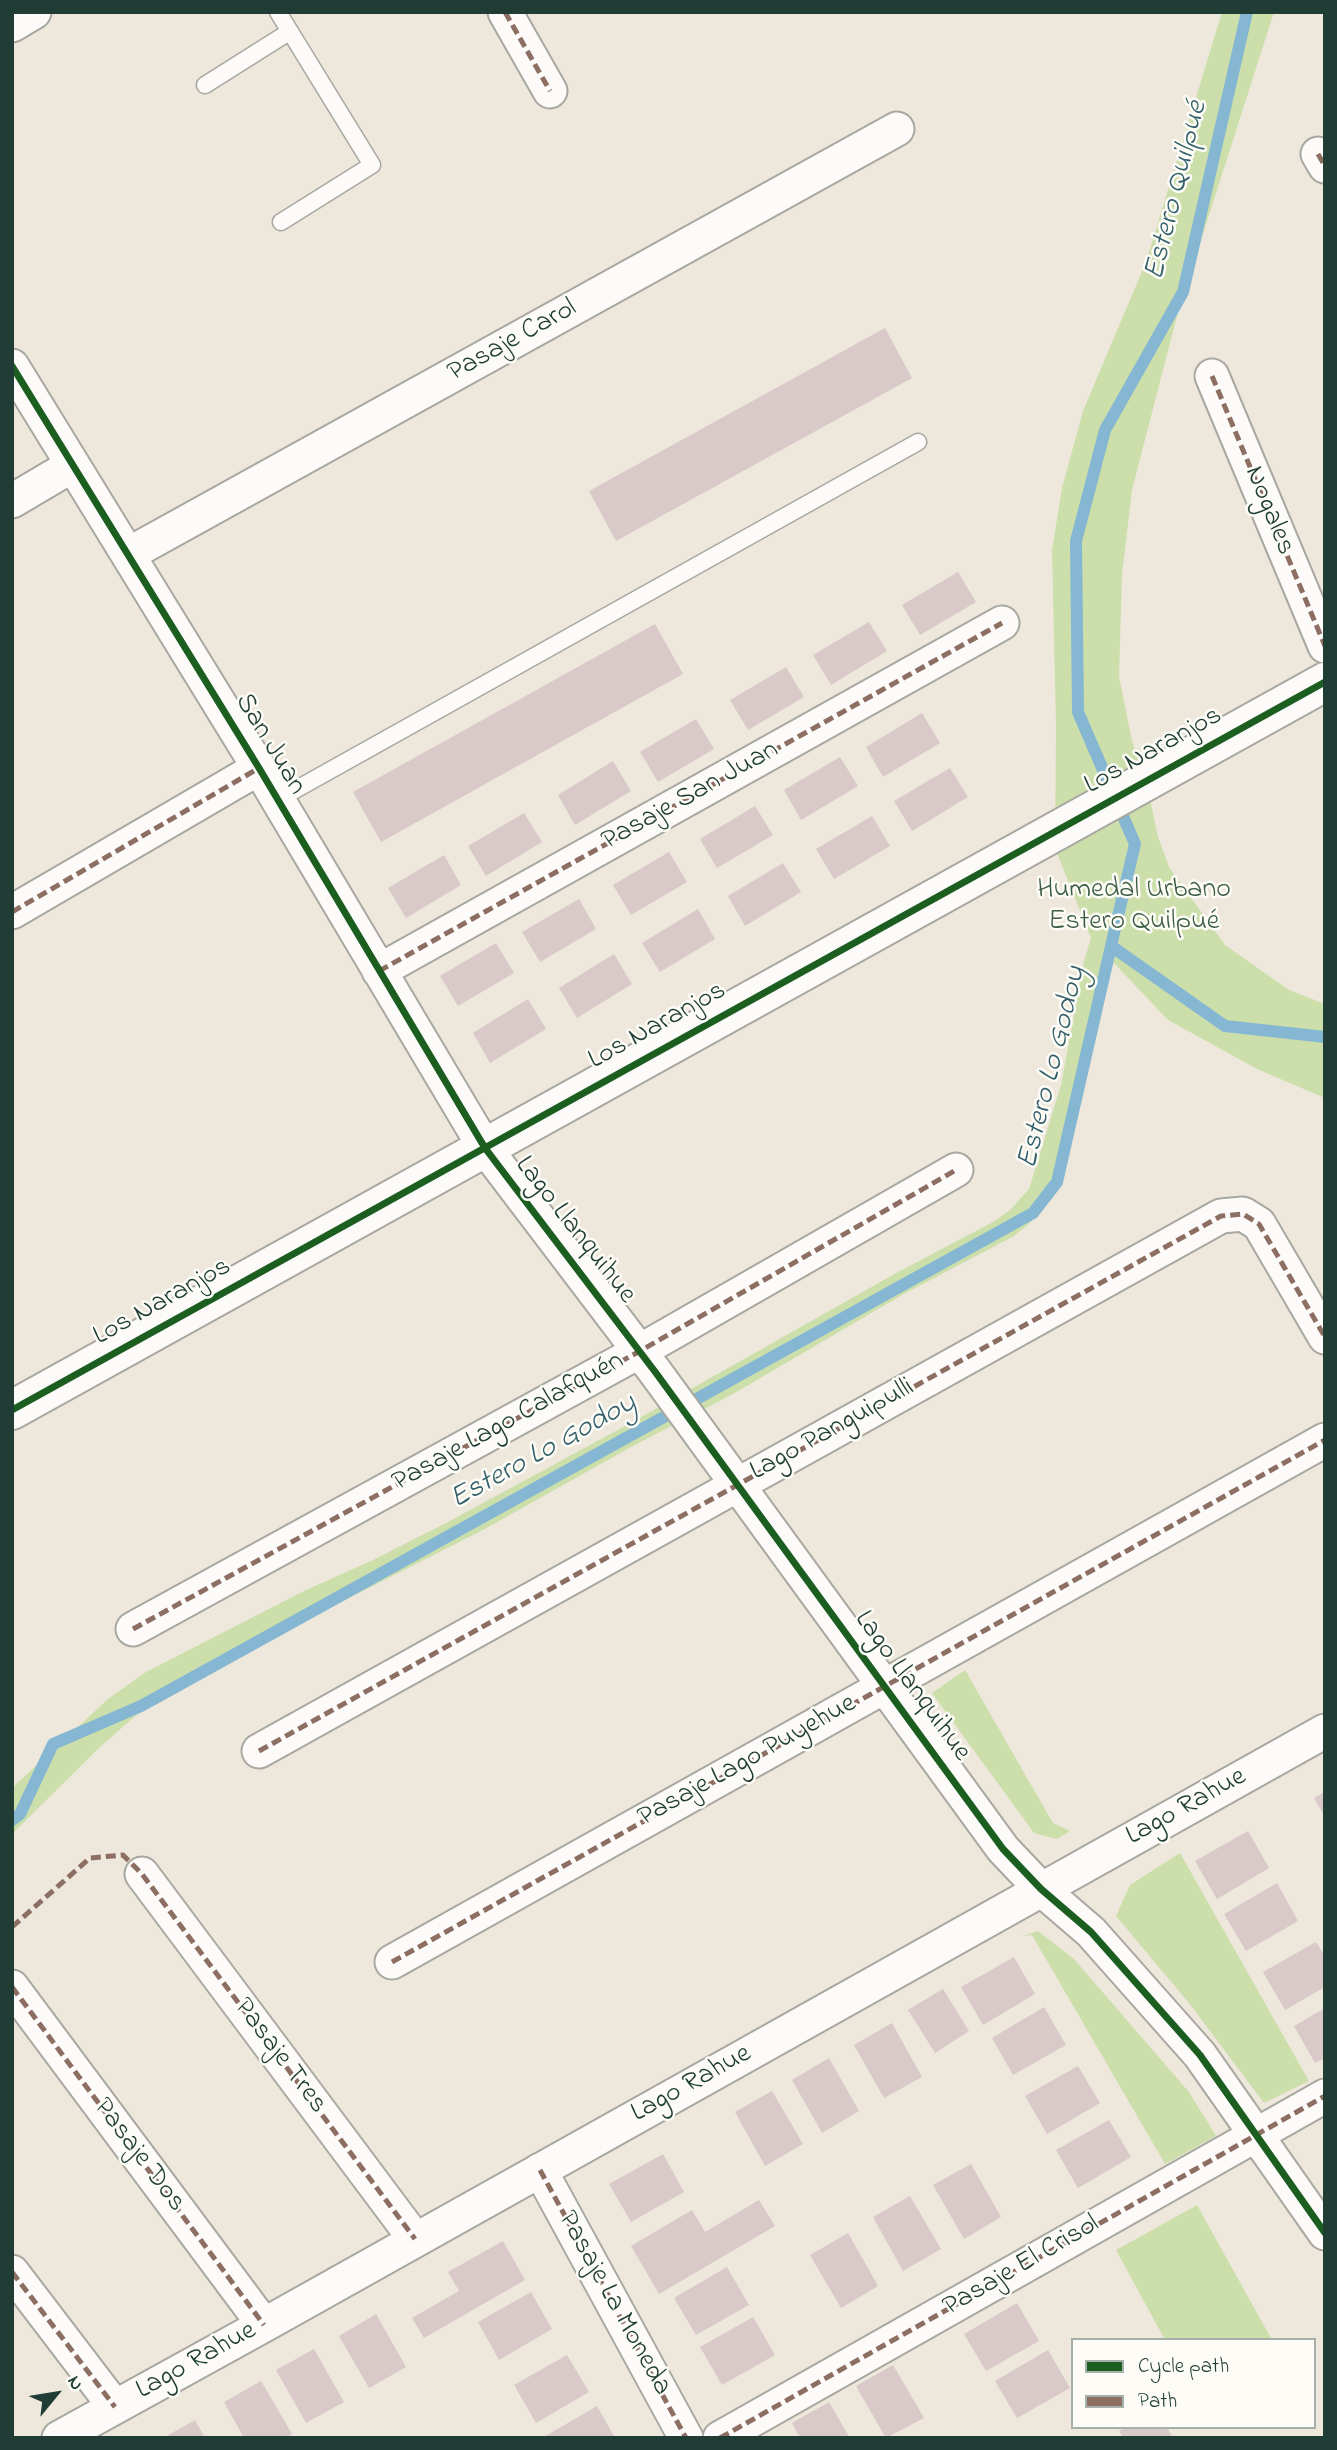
<!DOCTYPE html>
<html>
<head>
<meta charset="utf-8">
<style>
  body { margin:0 }
  #map { position:relative; width:1337px; height:2450px; overflow:hidden; background:#eee7db; font-family:"Indie Flower",sans-serif }
  canvas { display:block }
  .frame { position:absolute; inset:0; border:14px solid #1f3d34; pointer-events:none }
  .legend { position:absolute; left:1071px; top:2338px; width:245px; height:91px; box-sizing:border-box; background:#fdfcf7; border:2px solid #a4b0a9; margin:0; padding:9px 12px; list-style:none; font-size:21px; color:#1f3d34 }
  .legend li { display:flex; align-items:center; gap:14px; height:35px }
  .legend b { width:35px; border:2px solid #a4b0a9 }
  .north { position:absolute; left:21px; top:2359px; width:70px; height:70px; -webkit-text-stroke:5px #fdfcf7; paint-order:stroke; rotate:60deg; font-size:19px; font-weight:700; line-height:28px; text-align:center; color:#1f3d34 }
  .north::after { content:''; display:block; margin:auto; width:24px; height:32px; background:#1f3d34; clip-path:polygon(50% 0,100% 100%,50% 72%,0 100%) }
</style>
</head>
<body>
<div id="map">
<canvas width="1337" height="2450"></canvas>
<div class="frame"></div>
<ul class="legend">
<li><b style="height:9px;background:#1b5e20"></b>Cycle path</li>
<li><b style="height:9px;background:#8d6e63"></b>Path</li>
</ul>
<div class="north">N</div>
</div>
<script>
const context = document.querySelector('canvas').getContext('2d');
context.lineJoin = 'round';
function fill(path, color) { context.fillStyle = color; context.fill(path, 'evenodd'); }
const toPath = rows => new Path2D(rows.map(r => 'M' + r).join(''));
function stroke(path, color, width, dash) { context.strokeStyle = color; context.lineWidth = width; context.lineCap = dash ? 'butt' : 'round'; context.setLineDash(dash || []); context.stroke(path); }
function label(font, color, halo, rows, align = 'center') {
  context.font = font + ' "Indie Flower",sans-serif'; context.lineWidth = 5; context.setLineDash([]); context.textBaseline = 'middle'; context.strokeStyle = halo; context.fillStyle = color; for (const [text, x, y, turn = 0] of rows) {
    context.save(); context.translate(x, y); context.rotate((+turn || 0) * Math.PI / 180); context.textAlign = isNaN(turn) ? turn : align; if (halo) context.strokeText(text, 0, 0); context.fillText(text, 0, 0); context.restore();
  }
}
const green = toPath([
  [1222,12,1274,12,1178,312,1132,490,1122,575,1119,676,1132,741,1149,794,1158,837,1169,867,1225,945,1289,990,1325,1004,1325,1098,1257,1069,1168,1020,1111,960,1104,975,1098,999,1070,1130,1044,1203,1031,1222,1014,1236,902,1295,733,1394,631,1447,483,1530,270,1638,148,1705,100,1747,12,1834,12,1788,108,1699,146,1672,304,1591,373,1560,448,1522,636,1420,898,1272,993,1222,1010,1210,1029,1189,1061,1085,1084,961,1091,938,1055,848,1056,726,1052,550,1062,488,1083,411,1146,262],
  [965,1670,1053,1823,1070,1831,1057,1839,1034,1833,932,1693],
  [1180,1853,1309,2081,1264,2103,1189,2003,1116,1916,1130,1885],
  [1038,1931,1074,1959,1189,2092,1216,2136,1165,2164,1032,1935,1023,1936],
  [1197,2205,1272,2340,1165,2340,1116,2250]
]);
const stream = toPath([
  [1247,12,1183,292,1105,430,1076,541,1078,712,1135,844,1111,946,1225,1026,1325,1037],
  [12,1820,20,1814,53,1744,141,1706,1033,1213,1057,1182,1111,946]
]);
const building = toPath([
  [885,328,912,378,616,541,589,491],
  [958,572,976,602,920,635,902,605],
  [869,622,887,651,831,685,813,655],
  [655,624,683,674,381,842,353,792],
  [786,667,804,697,748,730,730,700],
  [922,713,940,743,883,777,866,747],
  [696,719,714,749,658,782,640,752],
  [840,757,858,786,801,820,784,790],
  [613,761,631,791,575,825,558,795],
  [950,768,968,797,912,831,894,801],
  [755,806,773,835,717,868,700,839],
  [524,813,542,842,486,876,468,846],
  [872,816,890,846,834,879,816,849],
  [669,852,687,882,631,915,613,885],
  [444,855,461,885,406,918,388,888],
  [783,863,801,892,745,926,728,896],
  [579,899,596,929,540,962,522,932],
  [698,909,715,939,660,972,642,943],
  [496,943,514,973,458,1006,440,976],
  [614,954,632,984,577,1018,559,988],
  [528,999,546,1029,490,1063,473,1033],
  [1325,1792,1325,1817,1314,1798],
  [1248,1831,1269,1868,1217,1899,1195,1861],
  [1277,1883,1298,1921,1246,1951,1224,1914],
  [1316,1942,1325,1956,1325,1987,1285,2010,1263,1972],
  [1014,1957,1035,1994,983,2025,961,1987],
  [943,1989,969,2031,935,2053,908,2010],
  [1044,2007,1066,2045,1013,2075,992,2038],
  [1325,2008,1325,2058,1315,2063,1294,2026],
  [892,2023,922,2077,884,2098,854,2045],
  [829,2058,859,2111,822,2133,792,2080],
  [1078,2066,1100,2103,1047,2134,1025,2096],
  [772,2091,803,2144,765,2166,735,2112],
  [1109,2120,1131,2157,1078,2188,1056,2150],
  [663,2154,684,2192,631,2222,609,2184],
  [971,2164,1001,2217,964,2239,933,2185],
  [910,2196,941,2249,903,2271,873,2217],
  [759,2200,775,2226,659,2294,631,2246,692,2210,705,2232],
  [848,2233,878,2286,841,2308,810,2255],
  [503,2241,525,2280,424,2338,412,2318,459,2291,448,2272],
  [727,2267,749,2305,696,2335,674,2298],
  [531,2292,552,2329,499,2360,478,2322],
  [1017,2303,1039,2341,986,2371,964,2334],
  [376,2314,406,2367,369,2388,339,2336],
  [753,2317,775,2355,722,2385,700,2347],
  [314,2349,344,2402,306,2423,276,2370],
  [1048,2350,1070,2388,1017,2418,995,2381],
  [567,2355,589,2392,536,2423,514,2385],
  [893,2365,924,2418,886,2438,856,2386],
  [261,2381,292,2434,286,2438,244,2438,224,2402],
  [829,2402,850,2438,800,2438,792,2423],
  [597,2406,615,2438,542,2438],
  [195,2420,205,2438,163,2438],
  [1126,2427,1167,2427,1173,2438,1123,2438,1119,2431]
]);
const service = toPath([
  [278,12,372,165,281,222],
  [205,85,289,32],
  [277,800,918,442]
]);
const minor = toPath([
  [505,12,550,91],
  [12,25,34,12],
  [1318,154,1325,166],
  [12,366,259,768,485,1148,656,1373,1003,1849,1041,1889,1091,1932,1200,2055,1325,2233],
  [1212,376,1325,646],
  [12,501,73,465],
  [129,554,897,129],
  [12,912,259,768],
  [379,971,1002,623],
  [133,1629,640,1351,956,1170],
  [259,1751,1221,1216,1243,1214,1259,1224,1325,1337],
  [142,1874,415,2239],
  [392,1962,1325,1440],
  [12,1987,264,2325],
  [540,2170,686,2438],
  [12,2272,115,2407],
  [59,2438,264,2325,1325,1731],
  [720,2438,1325,2096]
]);
const tertiary = toPath([
  [12,1410,1325,682]
]);
const quiet = toPath([
  [505,12,550,91],
  [1318,154,1325,166],
  [1212,376,1325,646],
  [12,912,259,768],
  [379,971,1002,623],
  [133,1629,640,1351,956,1170],
  [259,1751,1221,1216,1243,1214,1259,1224,1325,1337],
  [12,1927,90,1858,123,1855,142,1874,415,2239],
  [392,1962,1325,1440],
  [12,1987,264,2325],
  [540,2170,686,2438],
  [12,2272,115,2407],
  [720,2438,1325,2096]
]);
const cycleway = toPath([
  [12,366,259,768,485,1148,656,1373,1003,1849,1041,1889,1091,1932,1200,2055,1325,2233],
  [12,1410,1325,682]
]);
const streetNames = [
  ["Pasaje Carol",513,342,-29],
  ["Nogales",1268,511,68],
  ["San Juan",269,745,59],
  ["Los Naranjos",1154,752,-29],
  ["Pasaje San Juan",691,797,-29],
  ["Los Naranjos",658,1027,-29],
  ["Lago Llanquihue",574,1231,52],
  ["Los Naranjos",163,1303,-29],
  ["Pasaje Lago Calafquén",509,1423,-29],
  ["Lago Panguipulli",833,1431,-29],
  ["Lago Llanquihue",911,1687,54],
  ["Pasaje Lago Puyehue",748,1762,-29],
  ["Lago Rahue",1187,1808,-29],
  ["Pasaje Tres",279,2057,53],
  ["Lago Rahue",692,2085,-29],
  ["Pasaje Dos",138,2156,53],
  ["Pasaje El Crisol",1022,2267,-30],
  ["Pasaje La Moneda",613,2304,61],
  ["Lago Rahue",197,2362,-29]
];
const parkNames = [
  ["Humedal Urbano",1134,891],
  ["Estero Quilpué",1134,923]
];
const waterNames = [
  ["Estero Quilpué",1178,191,-76],
  ["Estero Lo Godoy",1054,1068,-76],
  ["Estero Lo Godoy",544,1453,-29]
];
fill(green, '#ccdfab');
stroke(stream, '#85b7d3', 12);
fill(building, '#d9c9c9');
stroke(service, '#a8a8a0', 19);
stroke(minor, '#a8a8a0', 37);
stroke(tertiary, '#a8a8a0', 42);
stroke(service, '#fcfbfa', 16);
stroke(minor, '#fcfbfa', 33);
stroke(tertiary, '#fcfbfa', 38);
stroke(quiet, '#8d6e63', 5, [10, 5]);
stroke(cycleway, '#1b5e20', 7);
label('28px', '#1f3d34', '#fdfcf7', streetNames);
label('28px', '#3c5c44', '#fdfcf7', parkNames);
label('italic 30px', '#33606a', '#fdfcf7', waterNames);
</script>
</body>
</html>
